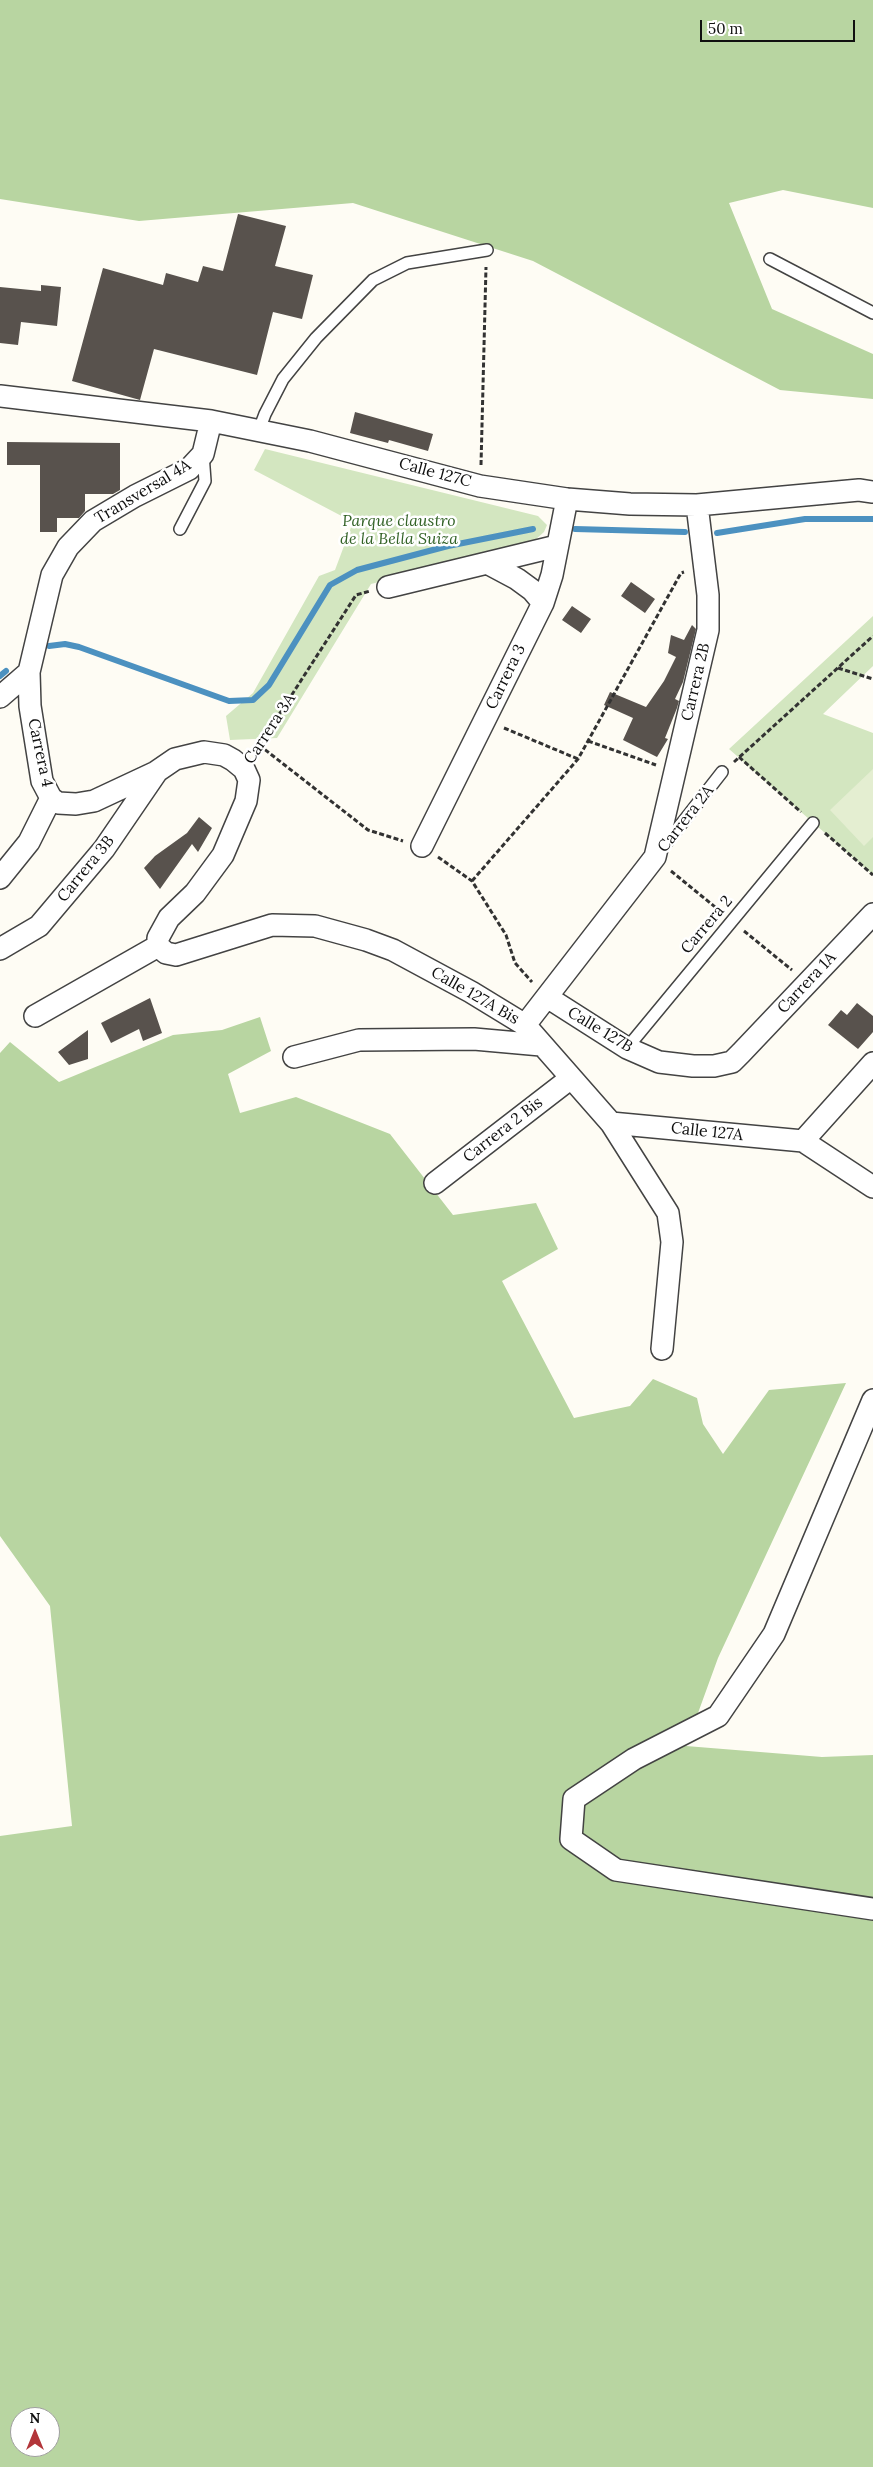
<!DOCTYPE html>
<html>
<head>
<meta charset="utf-8">
<style>
  body { margin:0 }
  #map { position:relative; width:873px; height:2467px; overflow:hidden; background:#fefcf4; font-family:Lora,serif }
  canvas { display:block }
  .north { position:absolute; left:10px; top:2407px; width:50px; height:50px; box-sizing:border-box; background:#fff; border:1px solid #9f9f9f; border-radius:50%; rotate:0deg; font-size:14px; font-weight:700; line-height:20px; text-align:center; color:#101010 }
  .north::after { content:''; display:block; margin:auto; width:18px; height:22px; background:#b3353a; clip-path:polygon(50% 0,100% 100%,50% 72%,0 100%) }
  .scale { position:absolute; left:700px; top:20px; width:155px; height:22px; box-sizing:border-box; border:2px solid #101010; border-top:0; padding-left:6px; font-size:15px; line-height:18px; white-space:nowrap; color:#101010; -webkit-text-stroke:4px #fff; paint-order:stroke }
</style>
</head>
<body>
<div id="map">
<canvas width="873" height="2467"></canvas>
<div class="north">N</div>
<div class="scale">50 m</div>
</div>
<script>
const context = document.querySelector('canvas').getContext('2d');
context.lineJoin = 'round';
function fill(path, color) { context.fillStyle = color; context.fill(path, 'evenodd'); }
const toPath = rows => new Path2D(rows.map(r => 'M' + r).join(''));
function stroke(path, color, width, dash) { context.strokeStyle = color; context.lineWidth = width; context.lineCap = dash ? 'butt' : 'round'; context.setLineDash(dash || []); context.stroke(path); }
function label(font, color, halo, rows, align = 'center') {
  context.font = font + ' Lora,serif'; context.lineWidth = 5; context.setLineDash([]); context.textBaseline = 'middle'; context.strokeStyle = halo; context.fillStyle = color; for (const [text, x, y, turn = 0] of rows) {
    context.save(); context.translate(x, y); context.rotate((+turn || 0) * Math.PI / 180); context.textAlign = isNaN(turn) ? turn : align; if (halo) context.strokeText(text, 0, 0); context.fillText(text, 0, 0); context.restore();
  }
}
const green = toPath([
  [265,449,538,516,547,525,544,532,535,540,514,548,371,584,277,738,230,740,226,716,253,693,319,576,335,570,353,522,254,470],
  [873,616,873,666,823,714,873,733,873,875,729,749]
]);
const forest = toPath([
  [0,0,873,0,873,208,783,190,729,203,772,309,873,354,873,399,780,390,533,261,353,203,139,221,0,199],
  [260,1017,271,1051,228,1074,240,1113,296,1097,390,1134,453,1215,536,1203,558,1249,502,1281,574,1418,630,1406,653,1379,697,1398,703,1424,723,1454,769,1390,846,1383,718,1658,686,1746,822,1757,873,1755,873,2467,0,2467,0,1836,72,1826,50,1606,0,1536,0,1053,10,1042,59,1082,173,1035,222,1030],
  [20,2417,50,2417,50,2447,20,2447]
]);
const pitch = toPath([
  [873,769,873,837,864,846,830,810]
]);
const stream = toPath([
  [575,529,685,532],
  [717,533,805,519,873,519],
  [49,646,65,644,79,647,229,701,253,700,269,685,330,585,357,570,448,546,533,529],
  [0,676,6,671]
]);
const building = toPath([
  [238,214,286,226,275,266,313,275,302,319,273,312,257,375,154,349,140,400,72,381,103,268,163,285,166,273,198,282,203,266,223,271],
  [41,285,61,287,57,326,21,322,18,345,0,343,0,287,41,291],
  [355,412,433,434,428,451,389,440,388,443,350,433],
  [7,442,120,443,120,490,113,494,85,494,85,511,79,518,57,518,57,532,40,532,40,465,7,465],
  [631,582,655,599,645,613,621,596],
  [572,606,591,619,581,633,562,620],
  [692,625,696,629,683,682,675,699,679,701,677,708,665,738,668,739,657,757,623,740,633,718,604,705,610,692,646,707,664,681,676,657,668,653,671,635,684,640],
  [199,817,212,828,198,852,192,844,160,889,144,868,155,856,187,833],
  [150,998,162,1033,143,1041,139,1029,111,1043,101,1023],
  [857,1003,873,1016,873,1032,858,1049,828,1025,841,1010,847,1015],
  [88,1030,88,1059,69,1065,58,1052]
]);
const path = toPath([
  [481,465,486,267],
  [838,668,873,679],
  [504,728,578,759],
  [588,741,656,765],
  [259,745,368,830,403,841],
  [255,752,356,595,370,591],
  [739,757,801,812],
  [734,762,873,636],
  [825,833,873,875],
  [438,857,472,881,506,935,515,963,532,982],
  [671,871,720,911],
  [472,881,578,759,681,573,684,572],
  [744,931,792,970]
]);
const lane = toPath([
  [770,259,873,313],
  [259,430,265,414,283,379,316,338,373,280,407,263,487,250],
  [180,529,205,481,203,454],
  [661,850,722,772],
  [627,1048,813,823]
]);
const street = toPath([
  [0,396,211,421,310,441,480,486,567,499,630,504,697,505,859,490,873,492],
  [487,563,517,579,532,590,543,603],
  [388,587,557,546],
  [0,697,29,672],
  [422,846,543,603,552,575,567,499],
  [0,878,29,842,51,798],
  [158,946,158,938,169,918,195,893,223,855,246,801,249,780,244,769,233,760,224,755,204,752,175,759,156,772,94,801,76,804,58,803,51,798,42,781,30,706,29,672,52,575,68,547,93,521,135,496,189,469,203,454,211,421],
  [158,946,166,953,176,955,272,925,315,926,366,940,393,950,471,992,525,1025,611,1123,668,1213,672,1242,662,1349],
  [0,949,39,926,104,849,156,773],
  [547,997,627,1048,659,1062,693,1066,714,1066,732,1062,741,1053,873,914],
  [35,1016,158,946],
  [525,1025,655,857,708,630,708,595,697,505],
  [294,1057,359,1040,474,1039,541,1045],
  [611,1123,803,1141,873,1187],
  [803,1141,873,1063],
  [435,1183,571,1078],
  [873,1400,774,1634,718,1716,634,1759,574,1799,571,1839,616,1870,873,1909]
]);
const streetNames = [
  ["Calle 127C",435,473,15],
  ["Transversal 4A",143,492,-31],
  ["Carrera 3",506,677,-64],
  ["Carrera 2B",696,682,-77],
  ["Carrera 3A",270,729,-57],
  ["Carrera 4",40,753,78],
  ["Carrera 2A",686,819,-52],
  ["Carrera 3B",86,869,-51],
  ["Carrera 2",707,925,-50],
  ["Carrera 1A",807,983,-47],
  ["Calle 127A Bis",475,996,30],
  ["Calle 127B",600,1030,31],
  ["Carrera 2 Bis",503,1130,-38],
  ["Calle 127A",707,1132,6]
];
const parkNames = [
  ["Parque claustro",399,521],
  ["de la Bella Suiza",399,539]
];
fill(green, '#d3e6c0');
fill(forest, '#b8d5a1');
fill(pitch, '#e4eed1');
stroke(stream, '#4c91c0', 6);
fill(building, '#58524d');
stroke(lane, '#434343', 14);
stroke(street, '#434343', 24);
stroke(path, '#323232', 3, [5, 2.5]);
stroke(lane, '#fff', 11);
stroke(street, '#fff', 21);
label('16px', '#101010', '#fff', streetNames);
label('italic 16px', '#326226', '#fff', parkNames);
</script>
</body>
</html>
